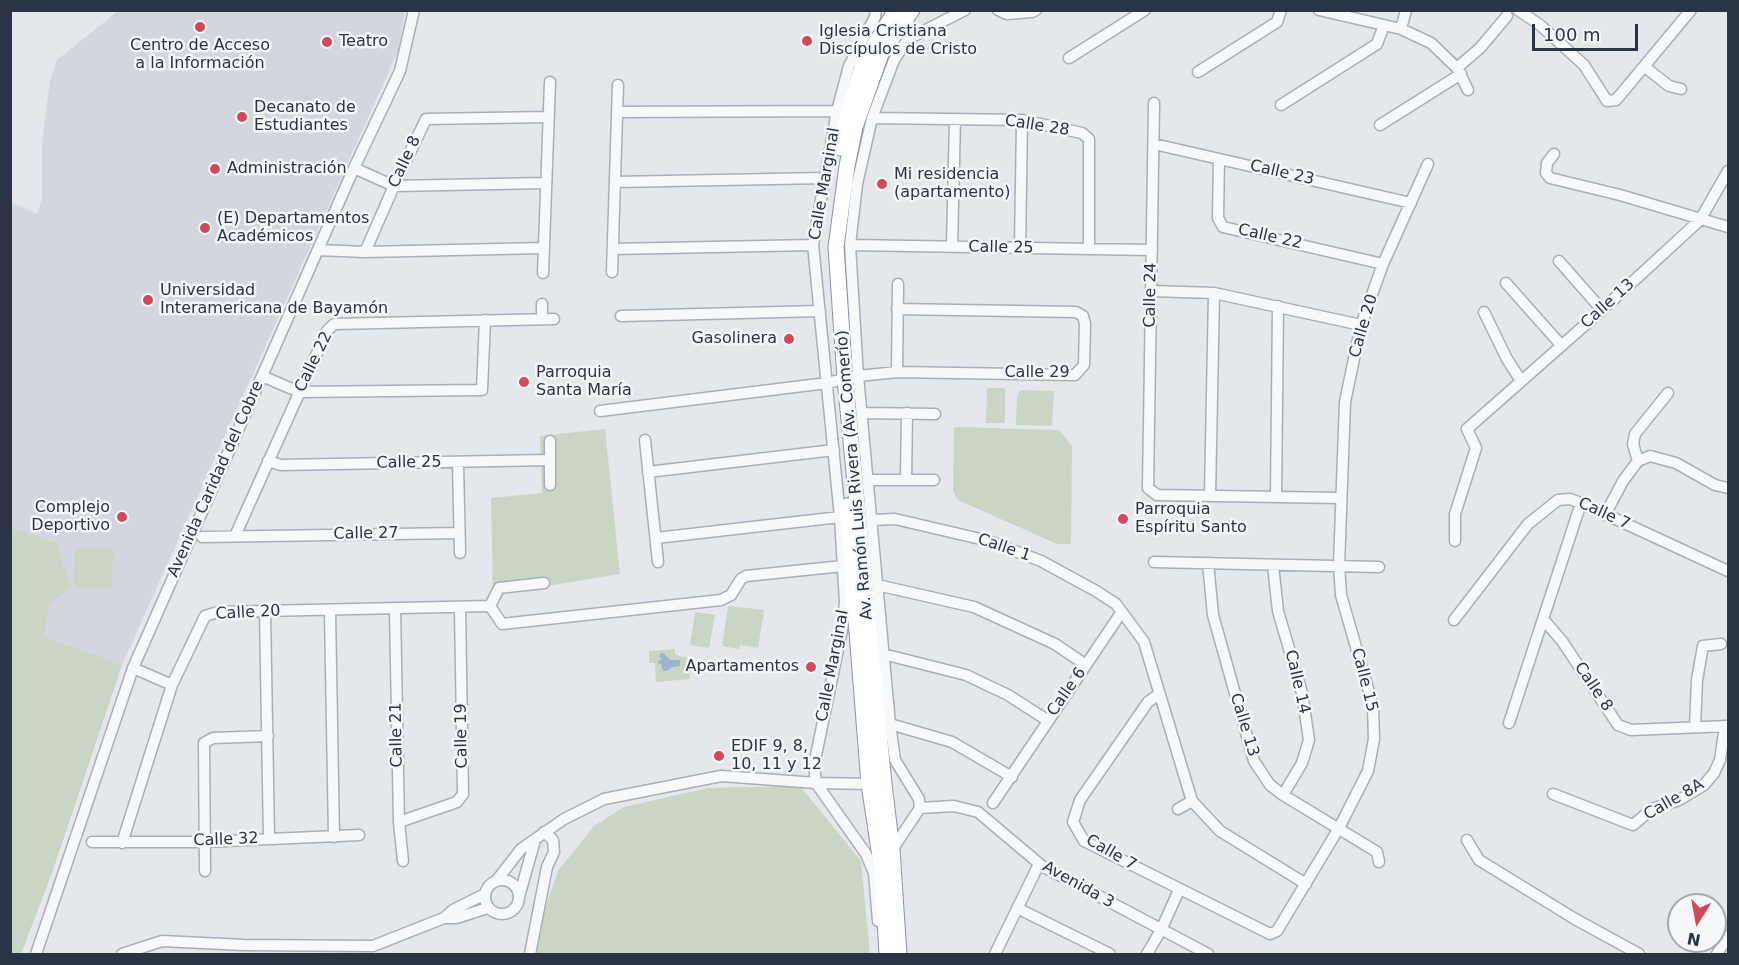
<!DOCTYPE html>
<html>
<head>
<meta charset="utf-8">
<style>
  body { margin:0 }
  #map { position:relative; width:1739px; height:965px; overflow:hidden; background:#e4e7ec; font-family:"DejaVu Sans",sans-serif }
  canvas { display:block }
  .frame { position:absolute; inset:0; border:12px solid #2b3445; pointer-events:none }
  .north { position:absolute; left:1667px; top:893px; width:60px; height:60px; box-sizing:border-box; background:#f4f6f9; border:2px solid #a4a8b1; border-radius:50%; rotate:191deg; font-size:16px; font-weight:700; line-height:24px; text-align:center; color:#2b3445 }
  .north::after { content:''; display:block; margin:auto; width:21px; height:27px; background:#d1495b; clip-path:polygon(50% 0,100% 100%,50% 72%,0 100%) }
  .scale { position:absolute; left:1532px; top:24px; width:106px; height:27px; box-sizing:border-box; border:3px solid #2b3445; border-top:0; padding-left:8px; font-size:18px; line-height:21px; white-space:nowrap; color:#2b3445; -webkit-text-stroke:4px #f4f6f9; paint-order:stroke }
</style>
</head>
<body>
<div id="map">
<canvas width="1739" height="965"></canvas>
<div class="frame"></div>
<div class="north">N</div>
<div class="scale">100 m</div>
</div>
<script>
const context = document.querySelector('canvas').getContext('2d');
context.lineJoin = 'round';
function fill(path, color) { context.fillStyle = color; context.fill(path, 'evenodd'); }
const toPath = rows => new Path2D(rows.map(r => 'M' + r).join(''));
function stroke(path, color, width, dash) { context.strokeStyle = color; context.lineWidth = width; context.lineCap = dash ? 'butt' : 'round'; context.setLineDash(dash || []); context.stroke(path); }
function label(font, color, halo, rows, align = 'center') {
  context.font = font + ' "DejaVu Sans",sans-serif'; context.lineWidth = 5; context.setLineDash([]); context.textBaseline = 'middle'; context.strokeStyle = halo; context.fillStyle = color; for (const [text, x, y, turn = 0] of rows) {
    context.save(); context.translate(x, y); context.rotate((+turn || 0) * Math.PI / 180); context.textAlign = isNaN(turn) ? turn : align; if (halo) context.strokeText(text, 0, 0); context.fillText(text, 0, 0); context.restore();
  }
}
const built = toPath([
  [118,11,405,11,399,49,122,665,44,636,50,603,11,525,11,202,37,214,42,199,42,144,50,81,57,60]
]);
const green = toPath([
  [987,388,1005,388,1005,423,986,423],
  [1020,390,1054,391,1052,426,1016,425,1017,397],
  [954,427,1059,430,1072,446,1071,544,1057,544,958,500,953,491],
  [605,429,620,574,493,595,491,498,542,493,540,436],
  [11,525,12,528,56,543,70,588,50,603,44,636,122,665,52,873,21,954,10,954],
  [75,548,113,549,112,588,74,587],
  [728,606,764,610,758,648,740,645,739,649,722,646],
  [695,612,715,615,709,648,690,645],
  [675,649,675,654,682,657,685,656,689,661,690,679,656,682,655,663,649,663,649,651],
  [800,786,861,861,870,954,535,954,541,920,558,871,594,826,624,807,708,788]
]);
const water = toPath([
  [661,653,664,653,670,660,680,660,680,666,672,667,667,671,663,671,661,664,658,663,659,660,662,660,659,656]
]);
const minor = toPath([
  [876,10,875,17,849,66,837,111,813,245,840,517,845,603,842,630,814,765,816,783,866,854,874,873,878,921],
  [998,10,1007,14,1032,12,1036,10],
  [1319,10,1401,29,1431,43,1457,68,1468,90],
  [1518,10,1540,25,1584,65,1607,101,1616,100,1691,10],
  [1401,29,1406,10],
  [1069,58,1145,10],
  [1645,67,1669,86,1681,89],
  [1457,68,1480,48,1507,16],
  [1198,72,1277,22,1281,10],
  [1154,103,1148,488,1157,495,1340,498],
  [1281,105,1377,44,1384,25],
  [618,112,837,111],
  [872,118,1022,120,1082,133,1089,139,1089,249],
  [1380,125,1461,74],
  [1154,144,1411,203],
  [1554,154,1547,163,1546,173,1550,178,1620,195,1728,227],
  [1219,159,1218,218,1223,227,1383,264],
  [354,168,394,186,545,183],
  [615,182,824,178],
  [850,245,1152,250],
  [952,247,955,119],
  [1020,248,1022,120],
  [613,249,813,245],
  [318,250,365,252,543,248],
  [365,252,394,186,426,119,548,117],
  [1559,261,1602,310],
  [612,272,618,85],
  [543,273,550,82],
  [1506,283,1561,345],
  [1151,291,1214,293,1361,325],
  [542,304,542,319],
  [1484,312,1507,359,1521,381],
  [621,316,820,311],
  [897,372,898,284],
  [262,376,299,392,482,390,485,320],
  [600,411,827,383,858,376,897,372,1075,375,1084,365,1085,324,1083,316,1076,312,897,309],
  [862,413,935,414],
  [645,440,658,562],
  [268,461,281,465,549,460],
  [1638,461,1633,444,1635,434,1668,393],
  [458,462,460,553],
  [648,472,834,450],
  [868,480,934,480],
  [906,480,907,413],
  [550,485,550,441],
  [1210,496,1214,293],
  [1276,497,1278,306],
  [1605,515,1623,481,1638,461,1650,456,1676,463,1715,485,1728,488],
  [872,520,895,519,989,541,1041,561,1096,591,1116,604,1144,642,1192,801,1220,831,1306,884],
  [235,536,327,331,334,324,554,319],
  [202,537,459,533],
  [656,538,840,517],
  [1455,541,1455,514,1476,448,1467,429,1602,310,1700,220,1728,171],
  [1154,562,1379,567],
  [1208,563,1213,615,1254,761,1270,785,1283,795,1377,852,1379,862],
  [1273,565,1278,611,1302,693,1309,740,1302,763,1283,795],
  [877,585,974,607,1055,644,1086,665],
  [490,606,499,588,544,583],
  [395,609,399,822,403,861],
  [265,611,269,838],
  [330,611,334,837],
  [1543,619,1562,641,1618,725,1631,730,1728,726],
  [1454,620,1528,524,1558,500,1570,499,1581,503,1728,571],
  [883,654,966,675,1008,695,1047,720],
  [133,668,172,685],
  [1159,694,1148,702,1080,800,1073,822,1084,841,1270,934,1277,931,1339,828,1368,771,1374,739,1373,706,1341,595,1339,565,1345,402,1361,325,1383,264,1428,164],
  [1509,723,1581,503],
  [890,724,952,742,1012,777],
  [1695,727,1697,680,1703,646,1721,644],
  [1553,794,1633,825,1652,809,1679,800,1704,785,1714,773,1720,760,1725,726],
  [993,803,1121,613],
  [920,808,919,799,895,760,890,724,858,376,850,245,857,184,872,118,894,60,908,39,965,10],
  [920,808,954,806,978,812,1042,866,1208,954],
  [1178,809,1192,801],
  [399,822,457,802,463,794,460,608],
  [1467,840,1479,860,1575,919,1639,954],
  [92,842,204,842,359,835],
  [122,843,172,685,205,616,218,612,490,606,502,624,721,600,731,595,741,579,746,576,843,566],
  [892,850,920,808],
  [205,871,204,743,213,738,268,736],
  '485 897a17 17 0 1 1 34 0a17 17 0 1 1-34 0Z',
  [497,880,521,849,564,819,604,799,721,776,816,783,874,784],
  [519,897,535,840],
  [1017,908,1110,954],
  [444,918,453,910,485,894],
  [36,954,133,668,354,168,400,71,414,10],
  [122,954,162,941,244,945,373,946,444,918,456,918,488,908],
  [530,954,547,867,554,852,553,840,544,832],
  [995,954,1039,864],
  [1147,954,1161,930,1179,890],
  [1717,954,1728,936]
]);
const highway = toPath([
  [840,148,844,127,863,64,896,10],
  [847,506,869,784,882,870,887,954],
  [899,954,892,850,884,784,845,379,836,247,847,166,855,127,881,54,912,10]
]);
const markers = [
  [200,27,6,"#d1495b"],
  [807,41,6,"#d1495b"],
  [327,42,6,"#d1495b"],
  [242,117,6,"#d1495b"],
  [215,169,6,"#d1495b"],
  [882,184,6,"#d1495b"],
  [205,228,6,"#d1495b"],
  [148,300,6,"#d1495b"],
  [789,339,6,"#d1495b"],
  [524,382,6,"#d1495b"],
  [122,517,6,"#d1495b"],
  [1123,519,6,"#d1495b"],
  [811,667,6,"#d1495b"],
  [719,756,6,"#d1495b"]
];
const poiNames = [
  ["Iglesia Cristiana",819,32],
  ["Discípulos de Cristo",819,50],
  ["Teatro",339,42],
  ["Centro de Acceso",200,46,"center"],
  ["a la Información",200,64,"center"],
  ["Decanato de",254,108],
  ["Estudiantes",254,126],
  ["Administración",227,169],
  ["Mi residencia",894,175],
  ["(apartamento)",894,193],
  ["(E) Departamentos",217,219],
  ["Académicos",217,237],
  ["Universidad",160,291],
  ["Interamericana de Bayamón",160,309],
  ["Gasolinera",777,339,"right"],
  ["Parroquia",536,373],
  ["Santa María",536,391],
  ["Complejo",110,508,"right"],
  ["Deportivo",110,526,"right"],
  ["Parroquia",1135,510],
  ["Espíritu Santo",1135,528],
  ["Apartamentos",799,667,"right"],
  ["EDIF 9, 8,",731,747],
  ["10, 11 y 12",731,765]
];
const streetNames = [
  ["Calle 28",1037,126,9],
  ["Calle 8",405,162,-65],
  ["Calle 23",1282,173,13],
  ["Calle Marginal",825,184,-80],
  ["Calle 22",1270,237,13],
  ["Calle 25",1001,248,1],
  ["Calle 24",1151,295,-89],
  ["Calle 13",1608,304,-42],
  ["Calle 20",1364,326,-74],
  ["Calle 22",314,362,-64],
  ["Calle 29",1037,373],
  ["Calle 25",409,463,-1],
  ["Av. Ramón Luis Rivera (Av. Comerío)",855,475,-95],
  ["Avenida Caridad del Cobre",216,479,-66],
  ["Calle 7",1604,514,25],
  ["Calle 27",366,534,-1],
  ["Calle 1",1004,548,19],
  ["Calle 20",248,613,-3],
  ["Calle Marginal",833,666,-79],
  ["Calle 15",1364,680,76],
  ["Calle 14",1297,682,77],
  ["Calle 8",1593,687,56],
  ["Calle 6",1067,692,-55],
  ["Calle 13",1244,725,73],
  ["Calle 21",397,735,-91],
  ["Calle 19",462,736,-91],
  ["Calle 8A",1674,800,-30],
  ["Calle 32",226,840,-2],
  ["Calle 7",1111,853,30],
  ["Avenida 3",1078,885,29]
];
fill(built, '#d2d6de');
fill(green, '#c9d6c5');
fill(water, '#9fb4cc');
stroke(minor, '#a9aeb7', 13);
stroke(highway, '#8b94a3', 17);
stroke(minor, '#f7f8fa', 10);
stroke(highway, '#fff', 15);
for (const [x, y, r, color] of markers) { const dot = new Path2D(); dot.arc(x, y, r, 0, 2 * Math.PI); context.fillStyle = color; context.fill(dot); stroke(dot, '#f4f6f9', 2); }
label('16px', '#2b3445', '#f4f6f9', poiNames, 'left');
label('16px', '#2b3445', '#f4f6f9', streetNames);
</script>
</body>
</html>
